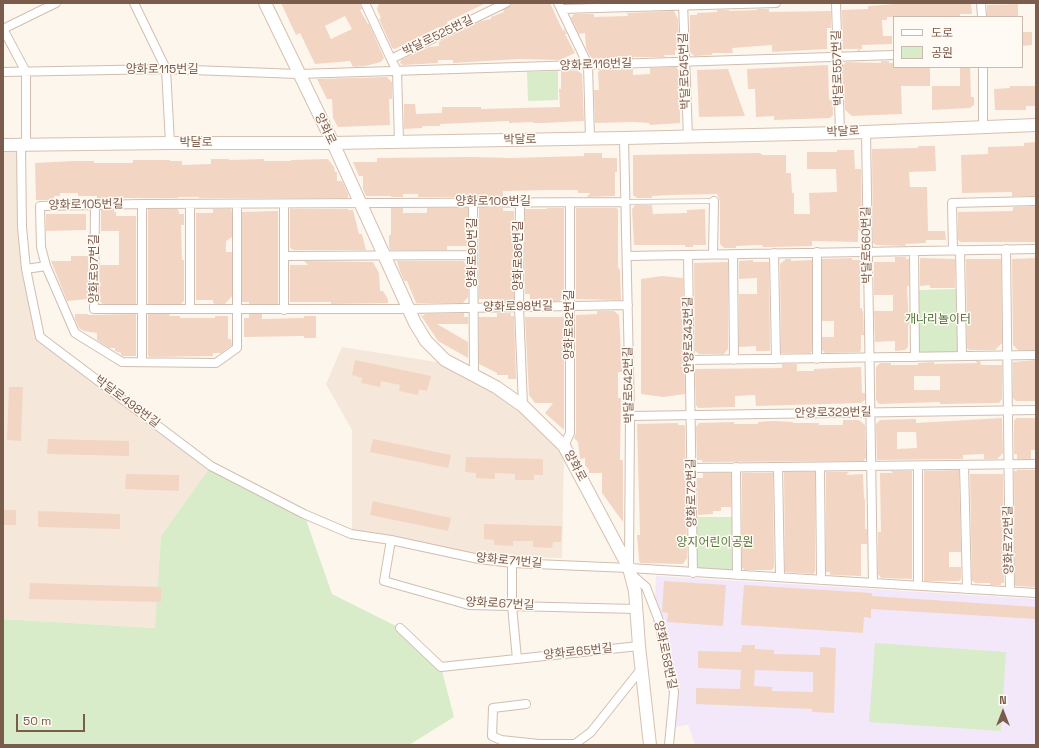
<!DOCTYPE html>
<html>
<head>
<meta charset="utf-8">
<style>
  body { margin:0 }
  #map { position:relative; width:1039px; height:748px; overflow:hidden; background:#fdf6ec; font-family:"Space Grotesk","Noto Sans KR",sans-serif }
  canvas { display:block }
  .frame { position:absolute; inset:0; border:4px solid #7a5c4d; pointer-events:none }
  .legend { position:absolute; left:893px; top:16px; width:130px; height:52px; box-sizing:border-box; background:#fffaf3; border:1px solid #cabbb1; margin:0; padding:5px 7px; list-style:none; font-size:12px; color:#7a5c4d }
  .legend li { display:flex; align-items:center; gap:8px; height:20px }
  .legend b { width:20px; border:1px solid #cabbb1 }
  .north { position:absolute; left:983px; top:692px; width:40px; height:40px; -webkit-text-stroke:3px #fffaf3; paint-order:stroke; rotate:0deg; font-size:11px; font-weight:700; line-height:16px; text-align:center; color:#7a5c4d }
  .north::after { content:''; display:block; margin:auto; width:14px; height:18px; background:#7a5c4d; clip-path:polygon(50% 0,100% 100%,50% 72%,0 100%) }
  .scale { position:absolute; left:16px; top:714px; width:69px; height:18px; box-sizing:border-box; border:2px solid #7a5c4d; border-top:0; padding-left:5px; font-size:12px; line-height:14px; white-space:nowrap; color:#7a5c4d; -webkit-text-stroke:3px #fffaf3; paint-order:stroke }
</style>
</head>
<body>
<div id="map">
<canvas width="1039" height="748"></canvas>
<div class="frame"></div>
<ul class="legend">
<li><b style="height:5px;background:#fff"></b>도로</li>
<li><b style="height:11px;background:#d8ecc9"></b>공원</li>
</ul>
<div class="north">N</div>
<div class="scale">50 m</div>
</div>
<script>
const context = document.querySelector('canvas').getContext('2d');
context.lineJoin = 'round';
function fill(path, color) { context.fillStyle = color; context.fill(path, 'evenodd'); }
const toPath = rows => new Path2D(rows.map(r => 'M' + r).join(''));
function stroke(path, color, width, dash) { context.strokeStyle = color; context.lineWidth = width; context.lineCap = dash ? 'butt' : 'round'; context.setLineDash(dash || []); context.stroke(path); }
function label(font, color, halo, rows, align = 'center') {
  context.font = font + ' "Space Grotesk","Noto Sans KR",sans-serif'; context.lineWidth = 3; context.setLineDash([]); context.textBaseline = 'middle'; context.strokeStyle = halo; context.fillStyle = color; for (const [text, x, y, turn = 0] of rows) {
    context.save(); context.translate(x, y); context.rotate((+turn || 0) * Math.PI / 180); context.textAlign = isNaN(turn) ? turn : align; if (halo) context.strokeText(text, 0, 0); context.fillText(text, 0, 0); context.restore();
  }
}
const residential = toPath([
  [3,145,21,145,22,227,40,337,211,466,161,536,156,628,3,619],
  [342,347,443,363,473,379,521,409,542,430,564,455,562,558,479,556,352,532,352,430,326,384]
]);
const education = toPath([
  [656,576,1036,599,1036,745,695,745,688,725,674,727,679,695,663,620,655,598]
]);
const green = toPath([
  [558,71,558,100,528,101,527,72],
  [957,289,959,351,956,353,922,354,919,352,918,290],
  [211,466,304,514,332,594,400,628,441,667,454,717,409,745,3,745,3,619,155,628,161,536],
  [695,517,735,517,736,571,696,568],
  [875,643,1006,652,1001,731,869,722]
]);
const building = toPath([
  [281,3,359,3,362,9,360,10,368,24,369,24,384,58,381,62,365,66,353,67,350,61,315,64,300,33,296,35],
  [345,16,352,29,331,39,325,26],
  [379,3,486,3,447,22,448,25,450,24,439,30,439,27,395,49,392,48,379,19,381,18,377,9],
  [511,3,550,3,563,31,564,29,567,34,565,34,575,53,560,60,519,59,453,63,453,60,438,60,438,63,403,65,400,63,401,60,429,47,439,46,439,42,481,21,491,19,491,17,504,12,503,10,510,6],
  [895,3,971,3,972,14,960,14,960,16,953,16,953,17,887,17,887,20,882,20,883,36,892,36,892,44,862,45,862,49,860,49,860,51,857,51,859,49,843,49,842,10,868,9,868,6,895,4],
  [1018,4,1018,17,987,16,987,5],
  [757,9,769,9,769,12,831,11,831,28,827,28,827,49,772,52,772,45,732,48,733,53,712,53,712,55,694,56,690,52,690,15,697,15,697,13,717,12,717,10,729,10,729,11,757,10],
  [674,11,678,19,679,41,677,39,677,50,675,50,675,55,664,55,665,57,633,57,633,58,593,59,590,56,586,48,585,33,579,34,571,18,574,14,594,14,594,17,628,16,627,13],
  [1022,32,1032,32,1032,45,1022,46],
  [881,61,889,61,889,63,894,63,894,67,930,67,930,86,901,86,902,114,852,116,845,110,843,65,846,62,881,63],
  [828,65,829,100,833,99,833,115,830,118,774,120,774,116,756,117,755,89,748,89,747,69],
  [676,67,679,71,679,93,680,93,680,123,650,125,649,123,633,122,595,123,594,90,599,90,598,72,600,70,633,69,633,75,650,74,650,68],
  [960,67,970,67,971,97,974,97,974,105,970,108,932,110,932,86,960,86],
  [728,69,745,116,699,117,697,70],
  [561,71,578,71,582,74,584,121,544,123,533,123,533,122,509,123,509,121,440,124,440,126,422,126,422,128,404,129,404,104,415,104,416,114,442,113,442,107,481,107,481,109,560,107,559,89,561,89],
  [387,77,392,82,392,99,389,99,390,125,338,127,333,118,332,99,327,99,317,79],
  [1010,86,1036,86,1036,106,1026,106,1026,110,995,110,994,89,1010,88],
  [1036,142,1036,196,1012,196,1012,192,962,193,961,155,988,154,988,147,1024,146,1024,143],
  [919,146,935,146,936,171,909,172,910,187,927,187,928,231,945,231,946,240,926,240,926,243,905,244,906,246,876,245,873,243,872,149,917,148],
  [837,150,854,150,855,169,861,169,862,233,858,229,858,242,812,241,812,246,774,247,763,247,762,245,736,246,736,248,724,248,720,244,720,201,717,194,671,195,652,196,652,198,637,198,633,195,633,155,758,153,762,154,762,155,786,155,786,173,791,173,792,193,794,193,794,214,810,214,809,193,837,192,836,169,807,169,807,152,837,152],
  [584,153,602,153,602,158,617,158,617,172,615,172,615,196,587,197,590,193,578,193,578,190,549,190,503,191,503,197,418,197,418,194,403,194,403,197,391,197,391,196,366,196,363,189,363,176,359,176,353,162,377,162,377,158,472,157,511,158,584,156],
  [211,159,229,159,229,160,264,159,264,161,291,161,291,160,328,159,334,167,335,172,337,172,337,181,342,181,348,194,348,198,199,198,199,197,178,197,178,198,114,198,101,199,97,199,97,196,78,196,78,193,60,193,60,196,54,196,54,200,36,200,35,163,74,161,94,161,94,163,133,163,133,160,170,160,170,161,182,161,182,165,211,164],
  [635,205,652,205,653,214,687,213,687,210,705,209,706,245,693,245,693,247,685,247,685,245,634,245,632,209],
  [1036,206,1036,242,960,242,958,240,958,212,1013,211,1013,207],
  [391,208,403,208,403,213,427,213,427,208,468,208,468,246,447,246,447,250,390,250,389,246,389,235,391,235],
  [479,208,503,208,503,211,514,211,514,300,512,302,497,302,497,299,479,299],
  [547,208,564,208,564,295,560,301,546,301,546,299,530,299,530,294,525,294,525,209,547,209],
  [576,208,616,208,618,209,618,267,620,270,621,300,576,299],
  [148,209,178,209,178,211,179,211,179,214,184,214,184,225,181,225,182,260,184,260,184,301,181,304,148,304],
  [213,209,231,209,232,212,232,237,226,241,226,252,232,252,232,296,225,304,215,304,213,303,213,300,196,300,196,213,213,213],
  [290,209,348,209,348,210,353,210,359,234,362,234,366,250,293,250,290,247],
  [101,210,114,210,114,212,116,212,116,216,136,216,136,304,102,304,100,301,100,265,119,265,119,231,101,231],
  [278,211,278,304,249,304,249,302,242,302,242,212],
  [46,214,86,214,86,230,46,231],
  [71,256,88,256,89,299,67,301,51,261,71,261],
  [895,257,906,257,906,259,909,259,909,286,907,286,909,325,908,325,908,347,905,350,895,351,895,341,875,342,874,311,893,311,893,295,874,295,874,262,895,262],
  [852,258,852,260,861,260,863,262,863,272,860,272,860,308,862,308,862,311,863,311,864,335,861,335,861,349,860,352,825,353,822,350,822,337,834,337,834,321,822,321,822,259],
  [921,258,955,259,955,288,930,288,930,285,920,286,920,259],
  [1036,258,1036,350,1018,350,1013,345,1012,259],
  [786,259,791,259,791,261,812,260,812,351,810,353,781,353,780,264],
  [966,259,1001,259,1002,343,995,350,969,350,967,348],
  [753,260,753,262,769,262,770,351,756,351,756,346,739,347,739,294,757,294,757,278,739,279,739,261],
  [304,261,373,262,379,273,380,291,383,291,388,299,388,303,331,304,331,302,290,302,290,265,308,265],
  [397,261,463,261,468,266,468,297,463,303,416,303,407,281,404,281,400,271],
  [728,262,728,349,724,354,699,354,695,351,694,263],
  [662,276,683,278,685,394,663,397,641,394,641,279],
  [597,311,614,311,619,315,622,372,618,372,618,398,621,398,620,460,623,460,623,522,602,493,602,473,589,473,589,470,585,465,585,458,580,459,578,442,574,438,576,433,576,315,597,314],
  [464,313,464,317,468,317,468,324,437,324,468,342,468,358,438,341,420,314,423,316,425,314],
  [497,313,511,313,511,316,514,316,516,379,508,379,508,375,497,375,497,373,479,364,479,317,497,317],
  [75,314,88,314,88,315,136,314,136,356,123,356,121,355,121,353,115,351,115,348,109,348,97,340,97,333,84,331,79,328,75,319],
  [148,314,170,314,169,316,180,316,180,318,215,318,215,316,228,316,228,339,231,339,232,345,221,353,213,353,213,356,149,357,148,355],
  [249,314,262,314,262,319,304,318,304,316,316,316,316,338,304,338,304,336,244,337,244,318,249,318],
  [525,317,564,317,564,430,545,413,553,403,535,403,529,395],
  [355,360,431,376,427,391,419,389,418,395,399,391,400,385,381,381,380,387,361,383,362,378,352,375],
  [1036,360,1036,401,1016,401,1013,398,1013,362],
  [976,361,980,361,981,365,1002,365,1002,399,999,403,940,404,940,402,879,404,876,400,876,367,880,363,891,363,891,365,918,365,918,363,934,362,934,364,977,363],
  [914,376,940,376,940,390,914,390],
  [782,364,797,364,797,371,814,371,814,369,861,367,862,393,865,393,865,400,861,403,756,406,755,395,735,396,735,407,698,408,696,405,695,369,782,368],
  [9,387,23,387,21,441,7,440],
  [1002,418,1003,453,997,459,984,459,984,454,963,455,963,459,877,460,876,424,880,420,916,419,916,423],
  [897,432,916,432,917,448,897,449],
  [1016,418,1036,418,1036,450,1031,450,1031,459,1017,459,1017,454,1014,454,1014,421],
  [843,420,859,420,865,425,866,458,863,461,702,462,702,460,697,460,696,427,699,423,734,422,734,424,758,424,758,422,773,421,793,422,793,423,819,423,819,425,843,425],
  [678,423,678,425,684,425,685,427,687,558,683,564,640,563,639,560,638,546,637,535,640,535,637,424],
  [48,439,129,441,129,456,47,454],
  [373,439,451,455,448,468,370,452],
  [466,457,543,459,543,475,534,475,534,480,515,480,515,474,495,473,495,479,476,478,476,473,465,472],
  [959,470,961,552,949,552,949,567,961,567,961,579,959,581,924,581,924,471],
  [1017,470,1036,470,1036,587,1017,586,1015,585,1014,471,1017,471],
  [891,471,912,471,912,579,881,578,878,574,878,532,881,532,880,473,893,473],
  [784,472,815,472,815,572,814,572,814,574,786,572,785,571],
  [826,472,849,472,846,475,863,474,864,499,865,499,865,529,867,529,867,544,861,544,861,576,830,575,830,572,826,572],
  [703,473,731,473,731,507,721,507,721,511,713,511,713,514,698,515,697,478,703,478],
  [742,473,773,473,774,567,772,570,744,570,742,567],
  [126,474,179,475,179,491,125,489],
  [970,474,1003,474,1004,583,1001,583,1001,585,990,585,990,583,975,583,972,580],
  [373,501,451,518,448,531,370,515],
  [3,510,16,510,16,525,3,525],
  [38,511,120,514,120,529,38,527],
  [484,524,562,526,561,542,553,542,552,548,533,547,533,541,513,541,513,546,494,545,494,540,484,539],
  [664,581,726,585,723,626,667,622,668,613,662,612],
  [30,583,161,587,161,602,29,599],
  [744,585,872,593,872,596,1036,607,1036,619,871,609,871,618,864,617,863,633,741,625],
  [742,645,755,645,755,649,774,650,774,654,820,655,820,647,836,648,834,713,812,712,812,709,696,704,696,688,740,689,741,670,698,668,698,651,741,652],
  [755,670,813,672,813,692,772,691,772,687,754,686]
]);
const lane = toPath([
  [625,202,714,201]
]);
const street = toPath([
  [134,3,166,69,170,143],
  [365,3,391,59,397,71,399,142],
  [558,3,588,65,590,139],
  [683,3,688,137],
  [836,3,840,133],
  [981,3,982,17],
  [561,9,776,3],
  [3,29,26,72,26,145],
  [3,29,56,3],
  [391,59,506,3],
  [3,72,166,69,298,74,894,55],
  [983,127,983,67],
  [866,131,873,583],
  [624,138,630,416,629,565],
  [21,145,22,227,26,269,40,337,211,466,304,514,351,534,391,540,479,559,512,563,629,568,1036,593],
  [473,202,474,375],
  [520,202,519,307,523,406],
  [142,204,142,362],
  [237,204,237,348,216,363,122,362,75,333,46,266,41,247,40,206,142,204,625,202],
  [95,205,94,309,408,309,628,305],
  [1006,249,1010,591],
  [953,250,952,203,1036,201],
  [960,250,962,356],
  [914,251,915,357],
  [817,252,817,359],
  [774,253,776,359],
  [713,254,714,201],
  [733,254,734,360],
  [688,255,693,573],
  [284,256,472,255],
  [627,256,1036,249],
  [26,269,46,266],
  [190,309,190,204],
  [284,310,284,204],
  [689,360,1036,355],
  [630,416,1036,410],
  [564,446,570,433,570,202],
  [964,465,967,589],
  [736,467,737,575],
  [778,467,780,577],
  [820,467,821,580],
  [691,468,1036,464],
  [391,540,384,581,469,605,636,609],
  [512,563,512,606,517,659],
  [631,574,646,587,658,618,674,692,669,745],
  [918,585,918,466],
  [400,628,441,667,639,646],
  [526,704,493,708,492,736,501,740,539,744,575,744,591,732,642,668]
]);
const secondary = toPath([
  [265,3,333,143,415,323,426,341,445,360,496,387,523,406,564,446,629,568,635,591,639,646,650,745],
  [3,145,170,143,333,143,624,138,840,133,1036,125]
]);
const streetNames = [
  ["박달로525번길",438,36,-26],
  ["양화로116번길",596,65,-2],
  ["박달로557번길",838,68,-92],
  ["양화로115번길",162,70],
  ["박달로545번길",685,71,-92],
  ["양화로",325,129,64],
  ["박달로",843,132,-3],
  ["박달로",520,140,-1],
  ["박달로",196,143],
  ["양화로106번길",493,202],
  ["양화로105번길",86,205,-1],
  ["박달로560번길",867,245,-91],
  ["양화로90번길",473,253,-90],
  ["양화로86번길",519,256,-90],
  ["양화로97번길",95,269,-90],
  ["양화로98번길",518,307,-1],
  ["양화로82번길",570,325,-90],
  ["안양로343번길",689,335,-91],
  ["박달로542번길",629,385,-91],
  ["박달로498번길",127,402,37],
  ["안양로329번길",833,413,-1],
  ["양화로",575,466,62],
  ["양화로72번길",692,493,-91],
  ["양화로72번길",1009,540,-91],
  ["양화로71번길",509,561,5],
  ["양화로67번길",500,604,3],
  ["양화로65번길",578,652,-6],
  ["양화로58번길",665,655,78]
];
const parkNames = [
  ["개나리놀이터",938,320],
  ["양지어린이공원",715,543]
];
fill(residential, '#f5e8da');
fill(education, '#f3e8fa');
fill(green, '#d8ecc9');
fill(building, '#f3d5c3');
stroke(lane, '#d1beb0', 5.5);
stroke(street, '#d1beb0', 10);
stroke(secondary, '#d6c0b0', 14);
stroke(lane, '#fff', 4);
stroke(street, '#fff', 8);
stroke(secondary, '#fff', 12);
label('12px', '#7a5c4d', '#fffaf3', streetNames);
label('12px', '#537a41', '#fffaf3', parkNames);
</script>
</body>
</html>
